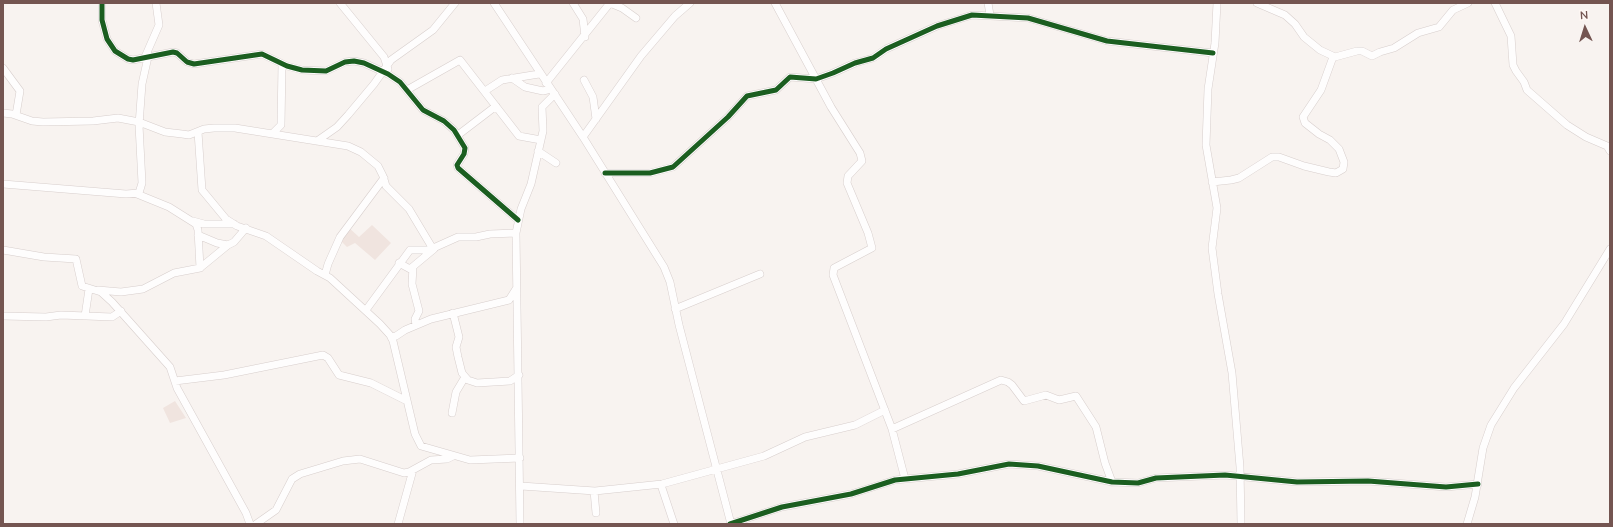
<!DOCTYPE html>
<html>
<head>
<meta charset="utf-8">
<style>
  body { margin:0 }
  #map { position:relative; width:1613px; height:527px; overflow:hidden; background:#f8f3f0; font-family:"Nunito Sans",sans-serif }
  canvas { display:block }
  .frame { position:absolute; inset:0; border:4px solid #745551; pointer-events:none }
  .north { position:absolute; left:1565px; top:8px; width:40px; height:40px; -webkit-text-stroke:3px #fef7f3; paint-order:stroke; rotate:356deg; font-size:11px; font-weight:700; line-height:16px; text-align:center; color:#745551 }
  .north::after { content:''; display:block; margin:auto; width:14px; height:18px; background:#745551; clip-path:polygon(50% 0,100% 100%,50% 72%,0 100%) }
</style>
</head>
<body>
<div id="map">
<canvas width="1613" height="527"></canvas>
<div class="frame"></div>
<div class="north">N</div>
</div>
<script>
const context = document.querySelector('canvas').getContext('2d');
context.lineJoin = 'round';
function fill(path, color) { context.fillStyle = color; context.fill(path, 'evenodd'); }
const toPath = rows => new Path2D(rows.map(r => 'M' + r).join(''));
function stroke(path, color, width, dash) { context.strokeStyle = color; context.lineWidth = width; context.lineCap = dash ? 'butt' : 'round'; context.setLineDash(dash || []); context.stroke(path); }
const residential = toPath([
  [372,225,391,243,375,260,355,243,347,247,338,238,347,226,359,237],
  [175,401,186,418,170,423,163,408]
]);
const minor = toPath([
  [102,3,102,20,107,39,115,51,128,59,133,60,173,52,177,53,187,62,194,64,262,54,287,66,302,70,326,71,345,62,354,61,364,63,388,74,400,82,423,110,444,121,454,130,465,148,464,154,457,165,458,168,518,220],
  [340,3,384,57,388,69],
  [494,3,583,137,664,267,670,282,679,325,731,524],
  [573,3,583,19,585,37],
  [610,3,622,8,636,18],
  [775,3,831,107,860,153,862,161,848,176,847,183,868,233,872,248,834,268,833,275,892,429,905,479],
  [988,3,990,15],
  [1217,3,1215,43,1208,89,1206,145,1217,208,1212,248,1218,294,1232,373,1240,467,1241,524],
  [1257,3,1285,15,1295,24,1304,37,1320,50,1335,57,1357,51,1362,51,1372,56,1380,52,1394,48,1418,33,1439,27,1453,10,1468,3],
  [1495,3,1511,36,1513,65,1516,71,1524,82,1527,90,1567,125,1586,137,1607,146,1610,151],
  [145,57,159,25,156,3],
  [3,68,20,91,16,115],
  [512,78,525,87,543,91,551,89],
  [584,80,593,97,596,119],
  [546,83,610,3],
  [407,90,460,60,519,136,541,140],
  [485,91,502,80,539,74],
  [3,113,12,114,32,121,43,122,93,121,118,118,139,122,165,132,182,134,189,135,204,129,214,128,235,128,348,146,361,152,378,166,383,176,386,186,409,209,433,249],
  [198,132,202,190,226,219,237,226,266,236,317,271,330,278,380,324,390,335,393,341,415,434,421,446,470,460,520,458],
  [273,133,281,125,282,64],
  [458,135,496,106],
  [583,137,641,56,675,16,690,3],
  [317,141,337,127,348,115,374,84,391,60,433,30,455,3],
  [538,151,556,163],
  [605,173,650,173,673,167,728,117,747,96,776,90,790,77,816,79,833,73,855,63,873,58,886,49,937,26,972,15,1028,18,1107,41,1213,53],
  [1212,182,1231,180,1239,178,1272,157,1279,157,1304,166,1329,172,1336,173,1343,169,1344,162,1339,149,1330,140,1319,134,1305,123,1303,117,1321,90,1333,57],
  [3,184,126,194,139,193,142,183,139,125,142,84,148,57],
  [137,194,169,207,196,224,198,230,200,268],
  [193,221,204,224,234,224],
  [198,235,217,243,228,245,234,242,246,228],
  [3,250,44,257,76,259,82,286,101,292,112,302,170,367,177,388,246,513,250,524],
  [399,263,410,269,434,249],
  [413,267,412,284,419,311,415,319,416,325],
  [325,275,328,264,340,237,384,178],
  [98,290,121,292,143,289,174,273,200,268,228,245],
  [675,309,760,274],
  [366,310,410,250,429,250,458,237,476,237,490,234,516,233],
  [453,313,459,337,456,347,458,357,462,373,468,380,477,383,510,381,519,375],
  [3,316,46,317,61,315,112,317,121,311],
  [85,316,89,289],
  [391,337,396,336,405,330,431,319,509,300,516,289],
  [175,381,224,375,323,355,328,358,339,375,371,383,407,401],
  [452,413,456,392,465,377],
  [892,429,1001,380,1008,382,1012,385,1024,401,1046,395,1059,400,1076,396,1096,427,1105,463,1112,482],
  [661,485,674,524],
  [521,486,595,491,662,484,764,456,805,437,855,425,885,410],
  [594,491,596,513],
  [256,524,276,510,292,479,300,474,343,461,360,459,404,473,409,472,431,460,447,459,453,456],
  [398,524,413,470],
  [520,524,516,233,521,209,531,184,543,131,542,107,555,94],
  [730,524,782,507,851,494,895,480,958,474,1009,464,1038,466,1112,482,1138,483,1156,478,1225,475,1297,482,1368,481,1446,487,1478,484],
  [1467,524,1475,497,1483,448,1491,425,1514,388,1564,324,1610,249]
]);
const cycleway = toPath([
  [102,3,102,20,107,39,115,51,128,59,133,60,173,52,177,53,187,62,194,64,262,54,287,66,302,70,326,71,345,62,354,61,364,63,388,74,400,82,423,110,444,121,454,130,465,148,464,154,457,165,458,168,518,220],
  [605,173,650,173,673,167,728,117,747,96,776,90,790,77,816,79,833,73,855,63,873,58,886,49,937,26,972,15,1028,18,1107,41,1213,53],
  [730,524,782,507,851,494,895,480,958,474,1009,464,1038,466,1112,482,1138,483,1156,478,1225,475,1297,482,1368,481,1446,487,1478,484]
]);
fill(residential, '#f0e4df');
stroke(minor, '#d7cecc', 8);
stroke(minor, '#fefdfd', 7);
stroke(cycleway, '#1b5e20', 5);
</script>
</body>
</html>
